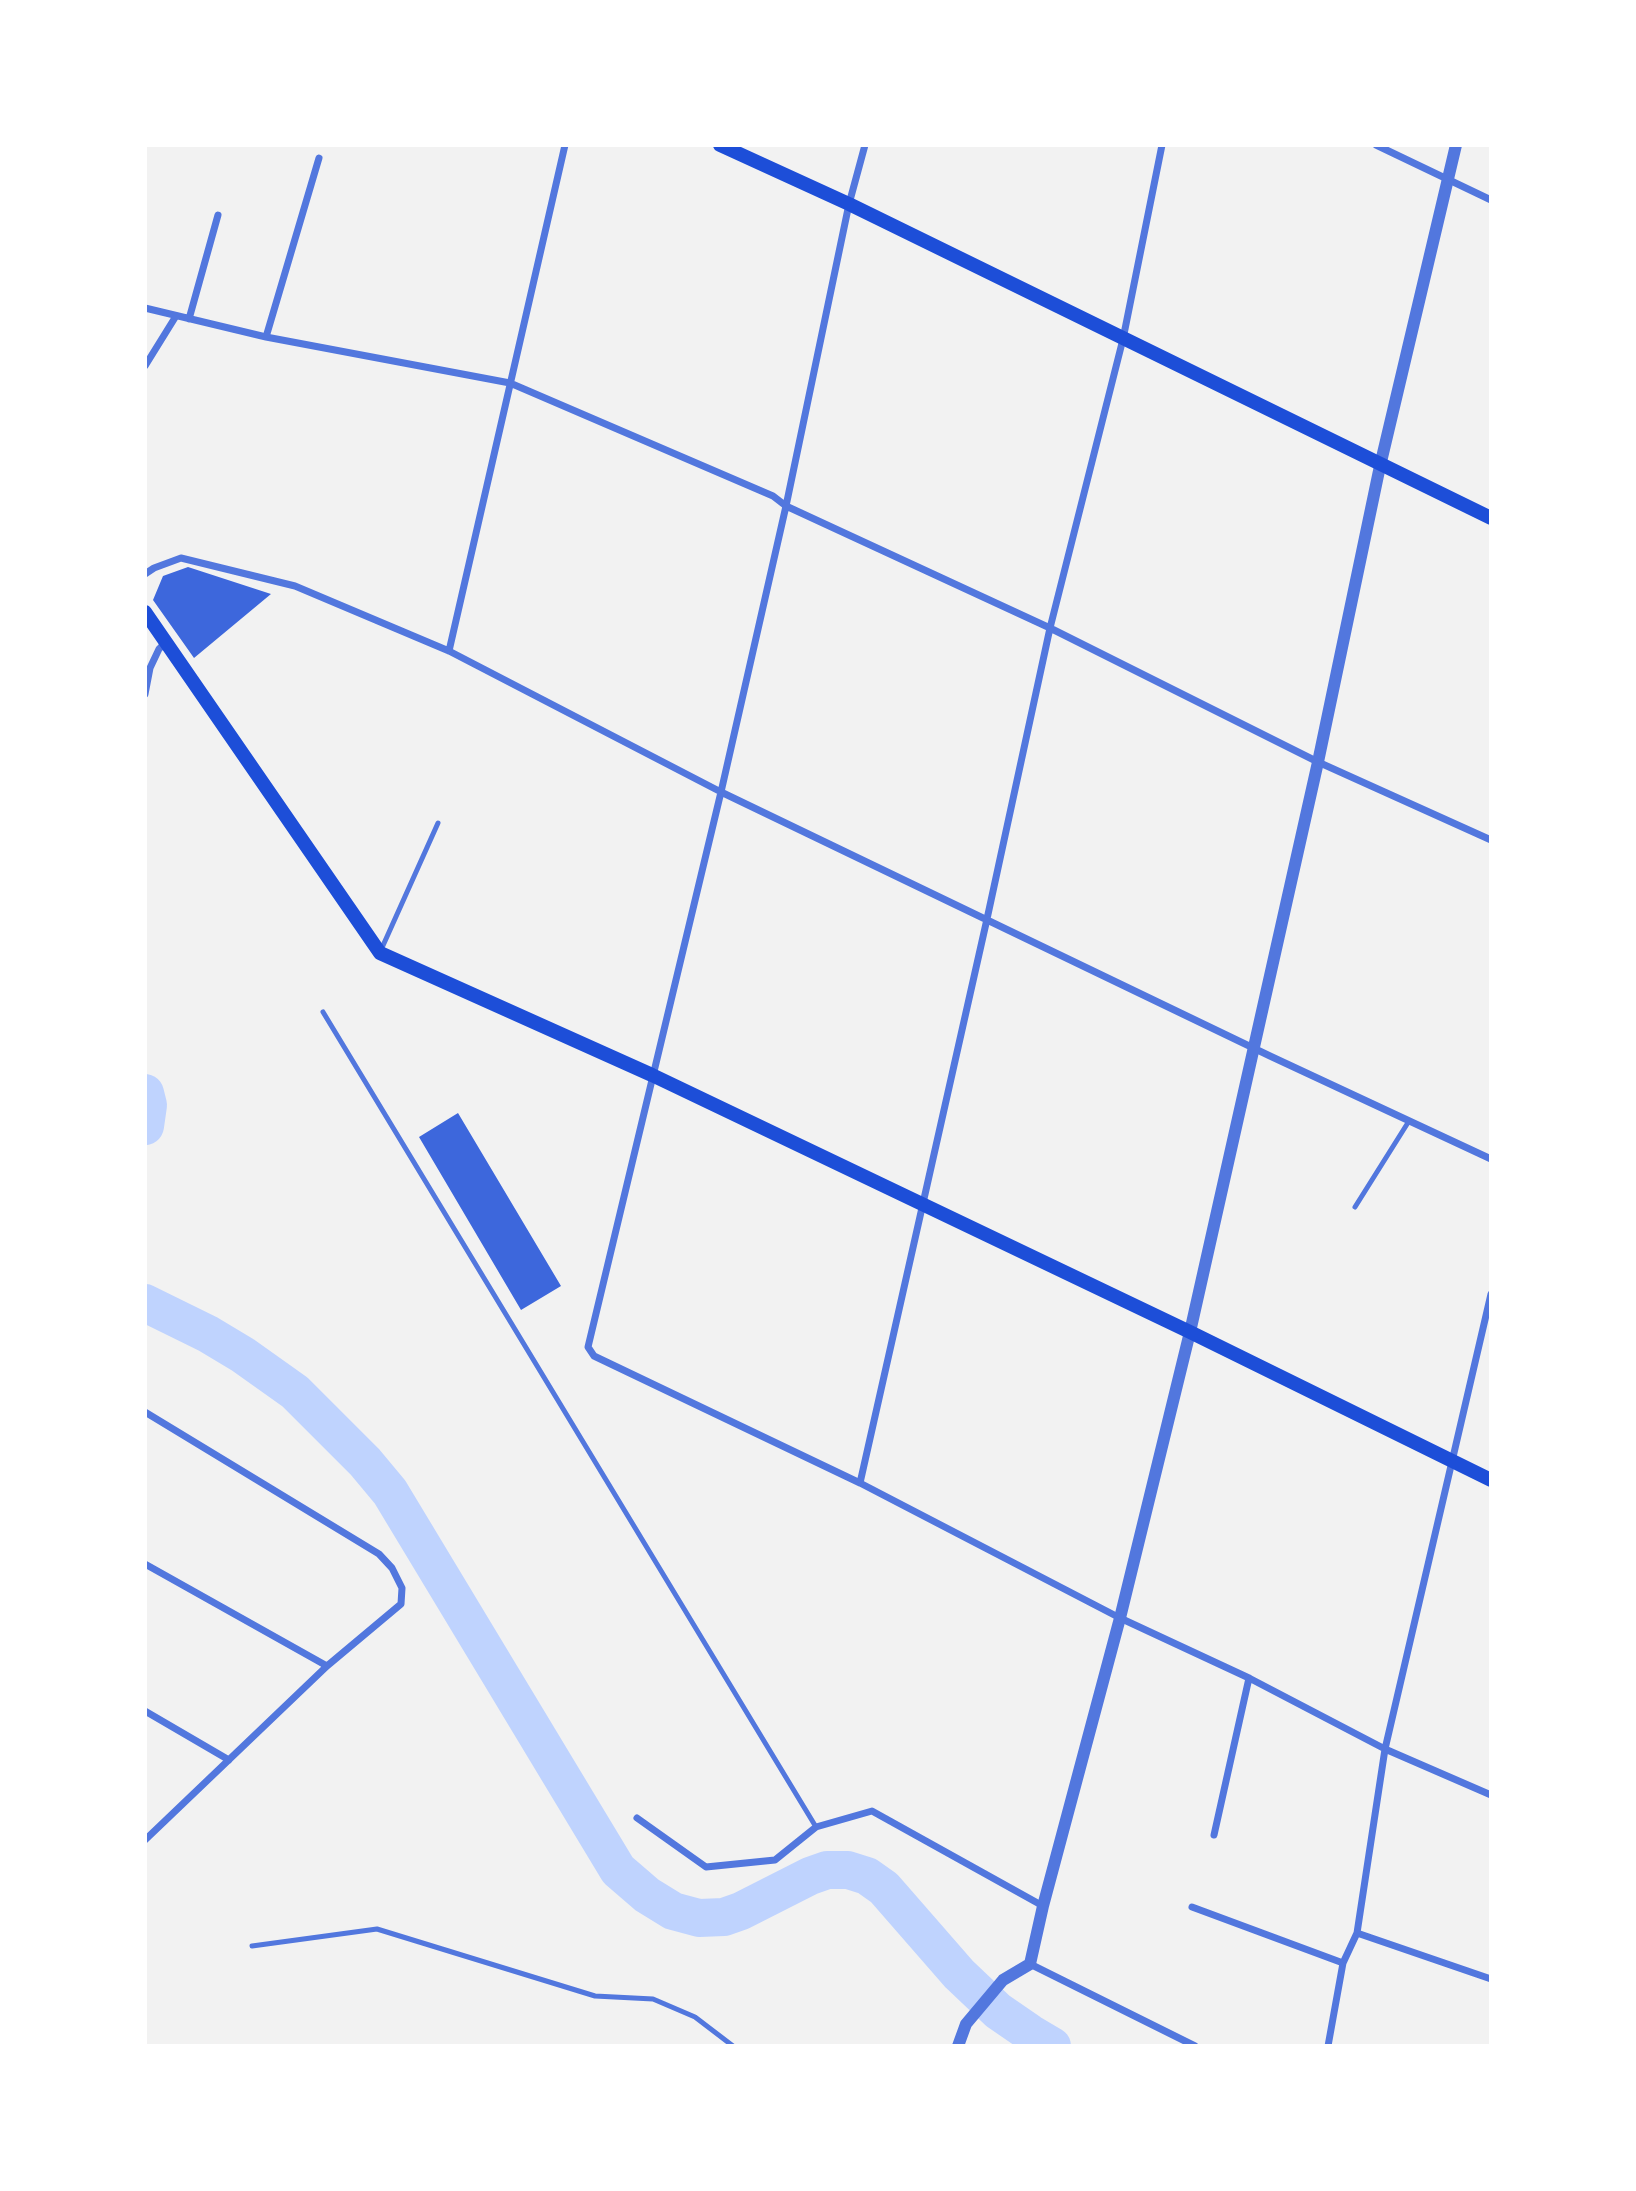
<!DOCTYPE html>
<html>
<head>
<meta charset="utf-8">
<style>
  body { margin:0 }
  #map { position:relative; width:1636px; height:2191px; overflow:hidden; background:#f2f2f2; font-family:Rubik,sans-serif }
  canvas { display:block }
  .frame { position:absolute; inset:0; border:147px solid #fff; pointer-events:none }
</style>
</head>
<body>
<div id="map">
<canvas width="1636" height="2191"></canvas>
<div class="frame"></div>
</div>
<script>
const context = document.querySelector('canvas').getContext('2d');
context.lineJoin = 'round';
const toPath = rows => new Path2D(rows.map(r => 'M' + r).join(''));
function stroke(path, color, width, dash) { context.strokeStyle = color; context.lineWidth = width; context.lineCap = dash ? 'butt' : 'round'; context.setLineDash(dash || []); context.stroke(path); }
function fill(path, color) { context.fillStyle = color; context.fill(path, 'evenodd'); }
const river = toPath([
  [145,1093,148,1105,145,1126],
  [145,1303,208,1334,243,1355,295,1392,365,1462,390,1492,618,1870,647,1895,673,1911,699,1918,724,1917,741,1911,810,1876,827,1870,848,1870,867,1876,884,1888,959,1974,998,2011,1030,2033,1052,2046]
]);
const building = toPath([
  [188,567,271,594,194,658,153,600,163,576],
  [458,1113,561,1286,521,1310,419,1137]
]);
const service = toPath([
  [381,950,438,823],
  [323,1012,816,1827],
  [1355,1207,1409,1121],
  [252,1946,377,1929,595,1996,653,1999,695,2017,733,2046]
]);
const minor = toPath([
  [865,145,849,204,786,506,721,792,588,1347,594,1356,860,1483,1120,1618,1249,1678,1385,1749,1491,1795],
  [1376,145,1491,200],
  [145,308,266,337,510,383,773,496,786,506,1050,628,1318,762,1491,840],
  [189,319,218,215],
  [266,337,319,158],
  [145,366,176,316],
  [145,574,154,568,181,558,295,586,449,651,721,792,1270,1056,1491,1159],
  [449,651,565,145],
  [145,694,150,668,159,649,166,642],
  [145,1412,379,1554,392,1568,402,1588,401,1604,327,1666,145,1840],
  [860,1483,987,919,1050,628,1123,339,1162,145],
  [145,1564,327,1666],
  [145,1711,229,1760],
  [637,1818,706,1867,775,1860,816,1827,872,1811,1043,1906],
  [1214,1835,1249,1678],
  [1192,1907,1343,1963],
  [1357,1933,1491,1979],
  [1030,1964,1195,2046],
  [1328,2046,1343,1963,1357,1933,1385,1749,1491,1294]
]);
const tertiary = toPath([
  [958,2046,966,2024,1003,1980,1030,1964,1043,1906,1120,1618,1190,1332,1318,762,1380,466,1456,145]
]);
const secondary = toPath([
  [720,145,849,204,1491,518],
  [145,612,380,953,652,1075,1190,1332,1491,1480]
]);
stroke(river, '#bfd3fe', 38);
fill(building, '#3d67dc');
stroke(service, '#5277de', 5);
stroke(minor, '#5277de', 7);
stroke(tertiary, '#5277de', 12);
stroke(secondary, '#1d4ed8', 14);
</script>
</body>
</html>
